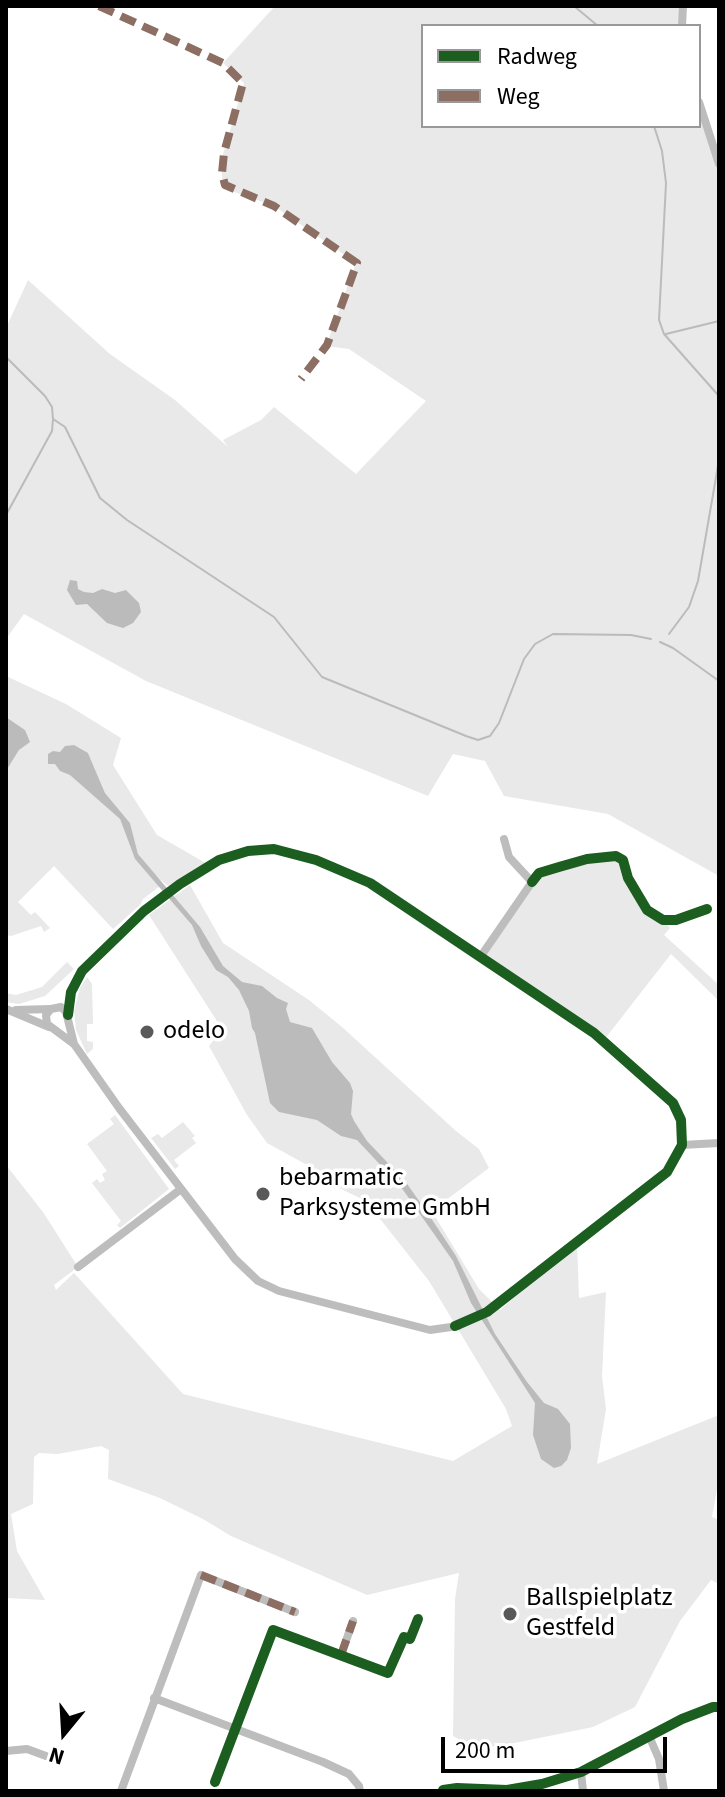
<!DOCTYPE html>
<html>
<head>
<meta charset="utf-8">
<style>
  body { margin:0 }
  #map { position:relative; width:725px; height:1797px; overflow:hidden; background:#fff; font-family:"Source Sans 3",sans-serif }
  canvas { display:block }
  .frame { position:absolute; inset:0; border:8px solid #000; pointer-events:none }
  .legend { position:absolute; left:421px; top:24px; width:280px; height:104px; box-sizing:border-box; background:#fff; border:2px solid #999; margin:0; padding:10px 14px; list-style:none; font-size:24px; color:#000 }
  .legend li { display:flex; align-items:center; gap:16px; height:40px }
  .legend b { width:40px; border:2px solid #999 }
  .north { position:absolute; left:24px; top:1693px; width:80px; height:80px; -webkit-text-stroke:6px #fff; paint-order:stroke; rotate:198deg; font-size:22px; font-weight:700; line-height:32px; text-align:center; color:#000 }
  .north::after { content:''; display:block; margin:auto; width:28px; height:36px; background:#000; clip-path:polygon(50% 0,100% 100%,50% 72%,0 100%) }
  .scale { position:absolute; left:441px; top:1737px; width:226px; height:36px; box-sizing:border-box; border:4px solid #000; border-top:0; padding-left:10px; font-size:24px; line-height:28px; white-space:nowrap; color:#000; -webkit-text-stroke:6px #fff; paint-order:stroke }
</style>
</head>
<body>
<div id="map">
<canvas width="725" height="1797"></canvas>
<div class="frame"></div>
<ul class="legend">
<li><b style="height:10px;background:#1b5e20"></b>Radweg</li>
<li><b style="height:10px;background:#8d6e63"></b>Weg</li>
</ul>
<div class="north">N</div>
<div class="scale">200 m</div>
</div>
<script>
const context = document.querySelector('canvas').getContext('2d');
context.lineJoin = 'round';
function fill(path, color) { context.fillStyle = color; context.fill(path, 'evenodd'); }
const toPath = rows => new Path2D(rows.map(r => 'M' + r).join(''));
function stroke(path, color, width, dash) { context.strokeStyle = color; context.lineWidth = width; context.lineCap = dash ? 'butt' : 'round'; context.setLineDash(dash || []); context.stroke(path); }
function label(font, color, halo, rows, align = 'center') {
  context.font = font + ' "Source Sans 3",sans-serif'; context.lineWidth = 7; context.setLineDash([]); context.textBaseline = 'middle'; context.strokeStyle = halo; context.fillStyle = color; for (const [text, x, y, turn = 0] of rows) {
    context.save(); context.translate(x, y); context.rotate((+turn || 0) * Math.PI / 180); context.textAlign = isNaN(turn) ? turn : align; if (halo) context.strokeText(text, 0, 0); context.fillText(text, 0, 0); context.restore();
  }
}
const green = toPath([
  [275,6,684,6,682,26,423,26,423,126,699,126,699,102,719,168,719,876,608,814,504,796,485,761,453,754,428,796,146,681,24,614,6,639,6,328,28,280,110,354,175,400,228,447,223,440,261,420,274,407,356,474,426,401,349,349,326,346,356,263,274,206,223,188,221,161,244,83,223,63],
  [6,676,66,704,121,738,113,765,157,835,209,865,168,886,155,875,138,854,130,823,105,793,88,753,55,763,60,771,70,774,120,819,135,859,160,886,143,899,140,905,113,929,54,866,18,902,31,915,35,912,50,928,44,932,41,926,11,936,6,935,6,771,19,750,25,730,6,717],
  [587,859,623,860,647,909,663,920,670,928,664,935,719,985,719,1001,671,954,604,1040,481,956,539,873],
  [190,885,223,943,309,1000,342,1027,456,1131,479,1149,489,1168,438,1206,433,1213,479,1289,500,1310,577,1242,579,1298,606,1292,602,1376,606,1409,597,1464,719,1415,719,1478,712,1517,719,1520,719,1584,711,1580,680,1621,635,1707,593,1727,500,1746,474,1747,453,1736,455,1599,459,1573,367,1595,231,1536,203,1519,160,1498,108,1479,109,1450,101,1446,58,1454,39,1453,34,1457,33,1504,11,1514,17,1551,45,1600,6,1598,6,1165,43,1212,78,1267,54,1285,56,1290,74,1273,183,1394,453,1461,512,1426,506,1409,429,1281,366,1201,333,1185,309,1166,267,1143,247,1115,209,1046,222,1029,149,915],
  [67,962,74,969,45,996,19,1004,6,1002,6,993,16,995,42,987],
  [87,977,92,984,93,1024,87,1024,87,1041,93,1042,93,1049,87,1054,76,1030,74,1011,80,988],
  [115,1115,169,1189,120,1228,117,1225,121,1221,92,1183,97,1179,100,1183,105,1180,102,1174,107,1171,87,1144,114,1124,110,1119],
  [183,1122,195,1136,192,1138,196,1143,174,1160,179,1166,175,1169,151,1138,158,1134,162,1138]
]);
const water = toPath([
  [70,580,77,581,78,589,84,592,93,593,102,589,115,593,126,590,139,603,141,612,133,623,123,628,107,623,87,604,76,605,67,590],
  [6,717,25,730,30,742,19,750,6,771],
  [74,745,88,753,105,793,130,823,138,854,200,927,223,966,242,982,262,986,277,998,288,1003,286,1009,290,1022,312,1028,332,1062,350,1083,353,1091,351,1114,354,1121,367,1141,405,1181,429,1215,456,1256,495,1334,527,1382,544,1403,558,1409,570,1424,571,1448,567,1460,561,1466,554,1468,541,1459,533,1435,535,1403,471,1303,453,1261,401,1187,357,1140,341,1136,317,1120,279,1112,270,1103,255,1033,252,1028,249,1011,239,990,228,977,216,970,201,946,192,925,135,859,120,819,70,775,60,771,55,764,48,764,48,754,53,751,60,752,65,746]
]);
const stream = toPath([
  [574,6,598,26],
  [654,126,662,151,666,183,659,320,664,334,718,395,719,405],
  [666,334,719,321],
  [6,357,45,396,52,407,53,419,52,431,6,515],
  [53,419,65,427,100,498,127,520,274,617,322,677,466,736,478,740,490,736,499,723,524,659,535,644,553,634,631,635,651,639],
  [669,634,689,607,698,581,719,460],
  [660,642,673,648,719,681]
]);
const minor = toPath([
  [682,26,683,6],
  [699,102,719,164],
  [532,882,539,873,559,867,587,859,616,856,623,860,628,878,647,910,663,920,676,920,707,909],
  [481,956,532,882,509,857,504,839],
  [6,1009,49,1027],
  [16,1010,50,1009],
  [68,1015,71,992,82,971,144,911,180,884,219,860,248,851,274,849,316,860,370,883,594,1033,673,1103,681,1120,682,1145,667,1172,487,1312,455,1326],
  [74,1044,47,1024,46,1015,51,1009,61,1007,66,1012,74,1044,119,1108,235,1259,258,1281,279,1291,430,1330,458,1326],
  [682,1145,719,1143],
  [78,1267,181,1189],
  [341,1655,353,1621],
  [154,1698,323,1762,349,1774,359,1786,360,1791],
  [649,1736,659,1759,664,1791],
  [6,1751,27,1749,46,1756],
  [581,1772,583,1791],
  [215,1782,273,1630,388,1673,404,1637,410,1639,418,1619],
  [443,1790,457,1788,507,1790,542,1784,581,1772,682,1719,713,1707,719,1707],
  [121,1791,201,1575,295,1612]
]);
const quiet = toPath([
  [99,6,223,63,243,83,224,153,222,173,225,185,274,206,357,263,327,345,301,379],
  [201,1575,295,1612],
  [341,1655,353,1621]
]);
const cycleway = toPath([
  [532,882,539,873,559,867,587,859,616,856,623,860,628,878,647,910,663,920,676,920,707,909],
  [68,1015,71,992,82,971,144,911,180,884,219,860,248,851,274,849,316,860,370,883,594,1033,673,1103,681,1120,682,1145,667,1172,487,1312,455,1326],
  [215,1782,273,1630,388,1673,404,1637,410,1639,418,1619],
  [443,1790,457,1788,507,1790,542,1784,581,1772,682,1719,713,1707,719,1707]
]);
const markers = [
  [147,1032,8,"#595959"],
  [263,1194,8,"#595959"],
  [510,1614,8,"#595959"]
];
const poiNames = [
  ["odelo",163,1032],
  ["bebarmatic",279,1179],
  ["Parksysteme GmbH",279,1209],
  ["Ballspielplatz",526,1599],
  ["Gestfeld",526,1629]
];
fill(green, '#e9e9e9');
fill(water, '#bbb');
stroke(stream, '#bbb', 2);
stroke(minor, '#bdbdbd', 8);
stroke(quiet, '#8d6e63', 8, [16, 8]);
stroke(cycleway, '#1b5e20', 10);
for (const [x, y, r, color] of markers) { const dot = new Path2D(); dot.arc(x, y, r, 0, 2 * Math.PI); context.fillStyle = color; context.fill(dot); stroke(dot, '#fff', 3); }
label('26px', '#000', '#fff', poiNames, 'left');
</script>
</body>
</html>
